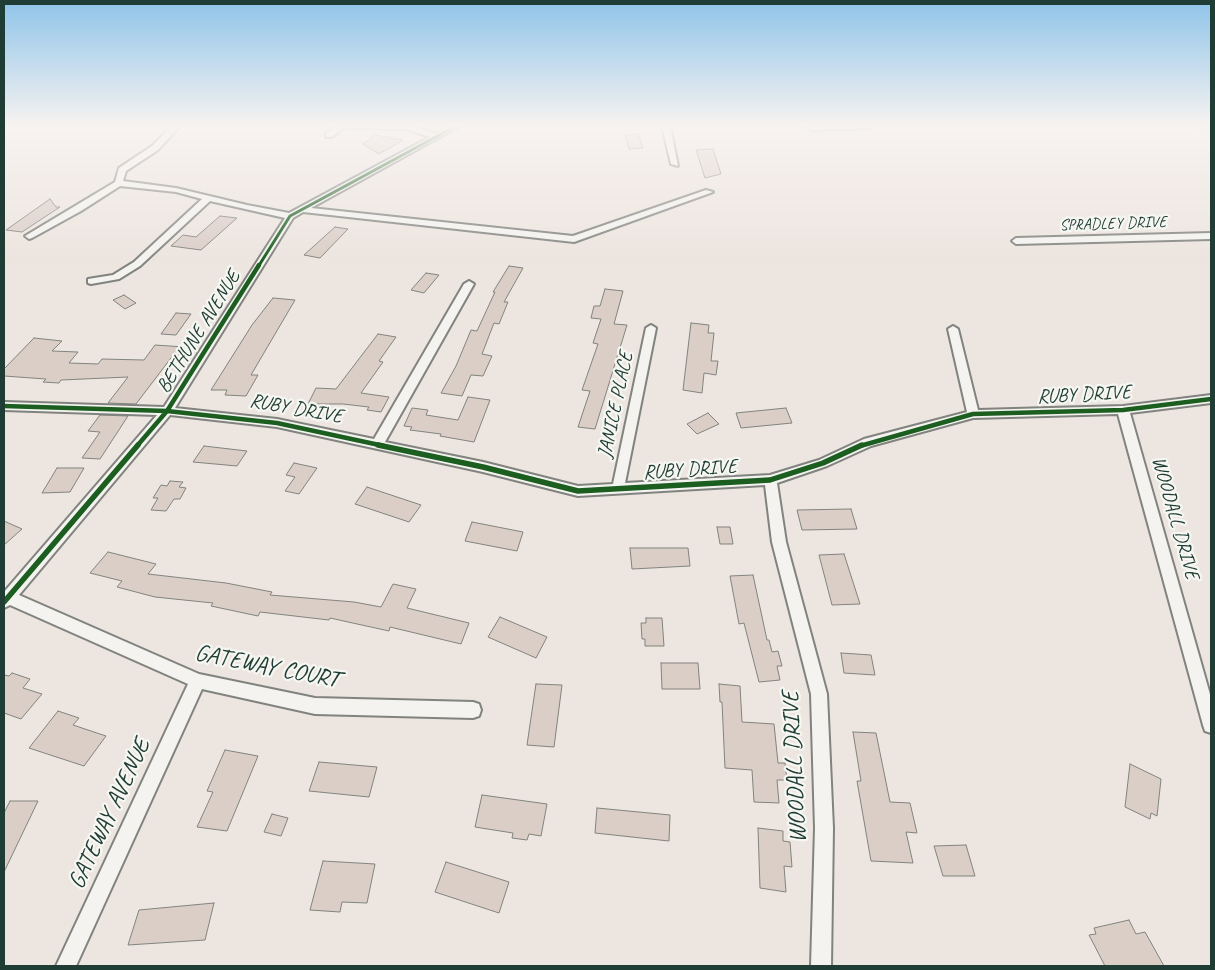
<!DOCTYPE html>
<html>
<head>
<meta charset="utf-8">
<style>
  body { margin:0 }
  #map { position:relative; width:1215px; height:970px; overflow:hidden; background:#ede5df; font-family:Caveat,sans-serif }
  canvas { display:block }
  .frame { position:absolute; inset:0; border:5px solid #1f3d34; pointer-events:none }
</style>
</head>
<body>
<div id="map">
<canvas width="1215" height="970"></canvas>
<div class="frame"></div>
</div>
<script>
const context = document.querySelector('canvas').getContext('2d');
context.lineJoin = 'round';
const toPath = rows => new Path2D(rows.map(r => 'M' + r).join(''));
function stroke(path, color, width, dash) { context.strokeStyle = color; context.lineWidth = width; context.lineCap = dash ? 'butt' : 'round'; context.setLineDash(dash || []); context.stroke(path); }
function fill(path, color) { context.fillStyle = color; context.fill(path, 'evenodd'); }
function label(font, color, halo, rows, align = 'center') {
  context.font = font + ' Caveat,sans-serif'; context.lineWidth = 4.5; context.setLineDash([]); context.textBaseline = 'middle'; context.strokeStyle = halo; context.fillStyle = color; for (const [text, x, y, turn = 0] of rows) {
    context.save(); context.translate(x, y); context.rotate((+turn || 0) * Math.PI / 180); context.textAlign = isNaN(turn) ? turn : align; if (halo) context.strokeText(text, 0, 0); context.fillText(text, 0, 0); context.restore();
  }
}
const stream = toPath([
  [1189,126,1211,133]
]);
const building = toPath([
  [638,134,643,148,629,149,625,135,638,134],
  [375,135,403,140,379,154,363,144,375,135],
  [713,149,721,174,705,178,696,150,713,149],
  [50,199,56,207,60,207,22,232,6,230,50,199],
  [220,216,237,218,201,250,171,246,183,235,196,237,220,216],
  [335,227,348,229,320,258,304,255,335,227],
  [509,266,523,268,504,302,508,302,499,324,494,323,482,354,492,356,483,376,471,375,462,396,441,393,456,366,471,330,477,331,495,292,493,292,509,266],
  [426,273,439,275,424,293,411,290,426,273],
  [605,289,623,291,614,324,627,325,595,429,578,427,590,391,582,390,598,344,593,343,601,319,591,318,594,306,600,306,605,289],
  [124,295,136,303,125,309,113,300,124,295],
  [273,298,295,300,251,375,258,375,246,396,225,395,227,390,211,390,252,325,273,298],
  [176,313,191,314,176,335,161,334,176,313],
  [691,323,709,325,708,333,714,333,711,361,718,361,716,375,704,373,702,393,683,390,691,323],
  [378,334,396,337,379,361,383,362,361,393,389,397,381,412,367,410,369,407,343,404,308,404,316,388,336,389,378,334],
  [34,338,62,341,52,351,78,352,69,363,98,364,102,359,144,360,155,345,184,347,176,358,171,358,136,404,108,403,128,377,61,380,59,383,43,382,46,379,4,376,4,369,34,338],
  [468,397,490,400,474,442,440,436,441,434,410,430,412,427,404,426,412,408,428,410,426,415,458,420,468,397],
  [786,408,792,423,741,428,736,413,786,408],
  [708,413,719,424,697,434,687,424,708,413],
  [100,415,128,416,100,459,82,458,100,432,88,431,100,415],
  [204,446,247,451,237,466,193,462,204,446],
  [294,463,317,468,299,494,285,491,295,477,286,475,294,463],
  [57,468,84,468,70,492,42,493,57,468],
  [170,481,183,482,179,487,186,488,180,499,174,499,166,511,151,510,158,498,153,498,161,485,167,486,170,481],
  [367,487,421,505,409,522,355,504,367,487],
  [851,509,857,529,802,530,797,510,851,509],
  [4,521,22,529,4,545,4,521],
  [472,522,523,532,517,551,465,541,472,522],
  [717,527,730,527,733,544,720,544,717,527],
  [630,548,688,548,690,566,632,569,630,548],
  [108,552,156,564,148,574,226,583,272,592,270,595,354,602,381,607,393,584,416,589,407,608,469,623,461,644,390,627,389,631,330,618,329,620,260,612,258,616,211,606,213,603,155,597,117,587,122,581,90,573,108,552],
  [844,554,860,604,832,605,819,555,844,554],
  [753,575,767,640,769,640,772,652,778,651,782,666,777,666,780,680,759,682,744,623,739,624,730,576,753,575],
  [500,617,547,637,536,658,488,637,500,617],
  [646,618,662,618,664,646,645,646,645,639,642,639,641,623,646,623,646,618],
  [841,653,871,655,875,675,844,673,841,653],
  [661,663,698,663,700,689,662,689,661,663],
  [12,673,30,679,23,688,42,694,21,719,4,713,4,675,9,676,12,673],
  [536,684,562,685,554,747,527,745,536,684],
  [719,684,740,686,742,722,774,724,778,763,785,763,787,780,777,780,779,803,754,802,752,770,725,768,722,702,720,702,719,684],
  [58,711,79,718,73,725,106,736,84,766,29,748,58,711],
  [853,732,876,733,890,802,910,803,917,833,906,832,913,863,871,861,857,781,861,781,853,732],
  [225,750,258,756,227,831,197,827,213,792,207,791,225,750],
  [319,762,377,767,369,797,309,791,319,762],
  [1130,764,1161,779,1157,816,1151,813,1150,819,1125,807,1130,764],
  [482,795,547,804,541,836,529,834,527,840,512,838,513,833,475,827,482,795],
  [10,801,38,801,4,872,4,813,10,801],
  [597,808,670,815,669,841,595,833,597,808],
  [272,814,288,818,281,836,264,832,272,814],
  [758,828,783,831,783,841,790,842,792,867,784,866,786,892,760,888,758,828],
  [966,845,975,876,943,876,934,846,966,845],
  [323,861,375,864,367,903,342,902,340,912,310,910,323,861],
  [446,862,509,882,499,913,435,892,446,862],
  [214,903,205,940,128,945,139,910,214,903],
  [1129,920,1136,934,1145,932,1164,966,1105,966,1089,935,1096,934,1094,928,1129,920]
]);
const street = toPath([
  [172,126,180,126,158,150,126,171,123,181,176,188,247,205,289,213,430,137,406,129,349,128,346,126,332,137,326,137,326,133,337,126,412,126,436,134,450,126,460,126,311,208,573,236,706,190,713,192,574,242,303,212,293,218,175,408,277,419,374,439,464,284,469,281,474,284,385,442,483,462,578,486,613,484,646,328,651,325,656,328,625,483,770,475,819,460,864,439,967,412,948,329,953,326,958,329,978,410,1123,406,1211,395,1211,403,1130,413,1211,698,1211,733,1205,731,1203,725,1118,414,973,418,871,446,827,466,777,483,786,542,827,694,833,828,831,966,811,966,815,828,811,694,772,542,765,485,578,496,483,472,277,427,170,415,19,595,199,674,315,698,473,702,479,704,481,710,479,716,473,718,315,714,202,689,76,966,56,966,188,684,10,605,4,608,4,592,157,415,4,410,4,402,164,407,285,218,210,201,140,266,119,279,91,284,88,283,88,279,113,275,134,262,202,199,176,192,120,186,81,211,32,238,29,239,25,236,115,182,119,168,152,146,172,126],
  [662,126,670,126,678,166,671,164,662,126],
  [804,126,873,126,869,128,812,130,804,126],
  [1211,233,1211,239,1016,244,1012,241,1016,238,1211,233]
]);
const cyclewayFar2 = toPath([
  [258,267,290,216,456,126]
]);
const cyclewayFar1 = toPath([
  [4,406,167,411,277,423,384,446],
  [137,446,167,411,259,265],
  [860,446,973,414,1123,410,1211,399]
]);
const cycleway = toPath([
  [378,445,483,467,578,491,770,480,823,463,862,445],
  [4,602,138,445]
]);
const farStreetnames = [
  ["SPRADLEY DRIVE",1113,224,-2]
];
const streetNames = [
  ["BETHUNE AVENUE",199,332,-58],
  ["RUBY DRIVE",1084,395,-3],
  ["JANICE PLACE",616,405,-78],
  ["RUBY DRIVE",296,409,10],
  ["RUBY DRIVE",690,470,-4],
  ["WOODALL DRIVE",1175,518,74]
];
const nearStreetnames = [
  ["GATEWAY COURT",267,667,11],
  ["WOODALL DRIVE",795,767,-93],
  ["GATEWAY AVENUE",110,814,-65]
];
stroke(stream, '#aadbea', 3);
fill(building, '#dbcec7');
stroke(building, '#81837f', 1);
stroke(street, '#81837f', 4);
fill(street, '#f4f3f0');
stroke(cyclewayFar2, '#1b5e20', 3);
stroke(cyclewayFar1, '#1b5e20', 4.5);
stroke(cycleway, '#1b5e20', 5.5);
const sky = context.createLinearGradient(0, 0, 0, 262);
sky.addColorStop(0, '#8fc4e9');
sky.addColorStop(0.48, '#f7f3f1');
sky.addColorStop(1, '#f7f3f100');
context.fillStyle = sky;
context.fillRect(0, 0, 1215, 262);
label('16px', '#1f3d34', '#f6f6f2', farStreetnames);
label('20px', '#1f3d34', '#f6f6f2', streetNames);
label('24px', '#1f3d34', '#f6f6f2', nearStreetnames);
</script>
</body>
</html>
